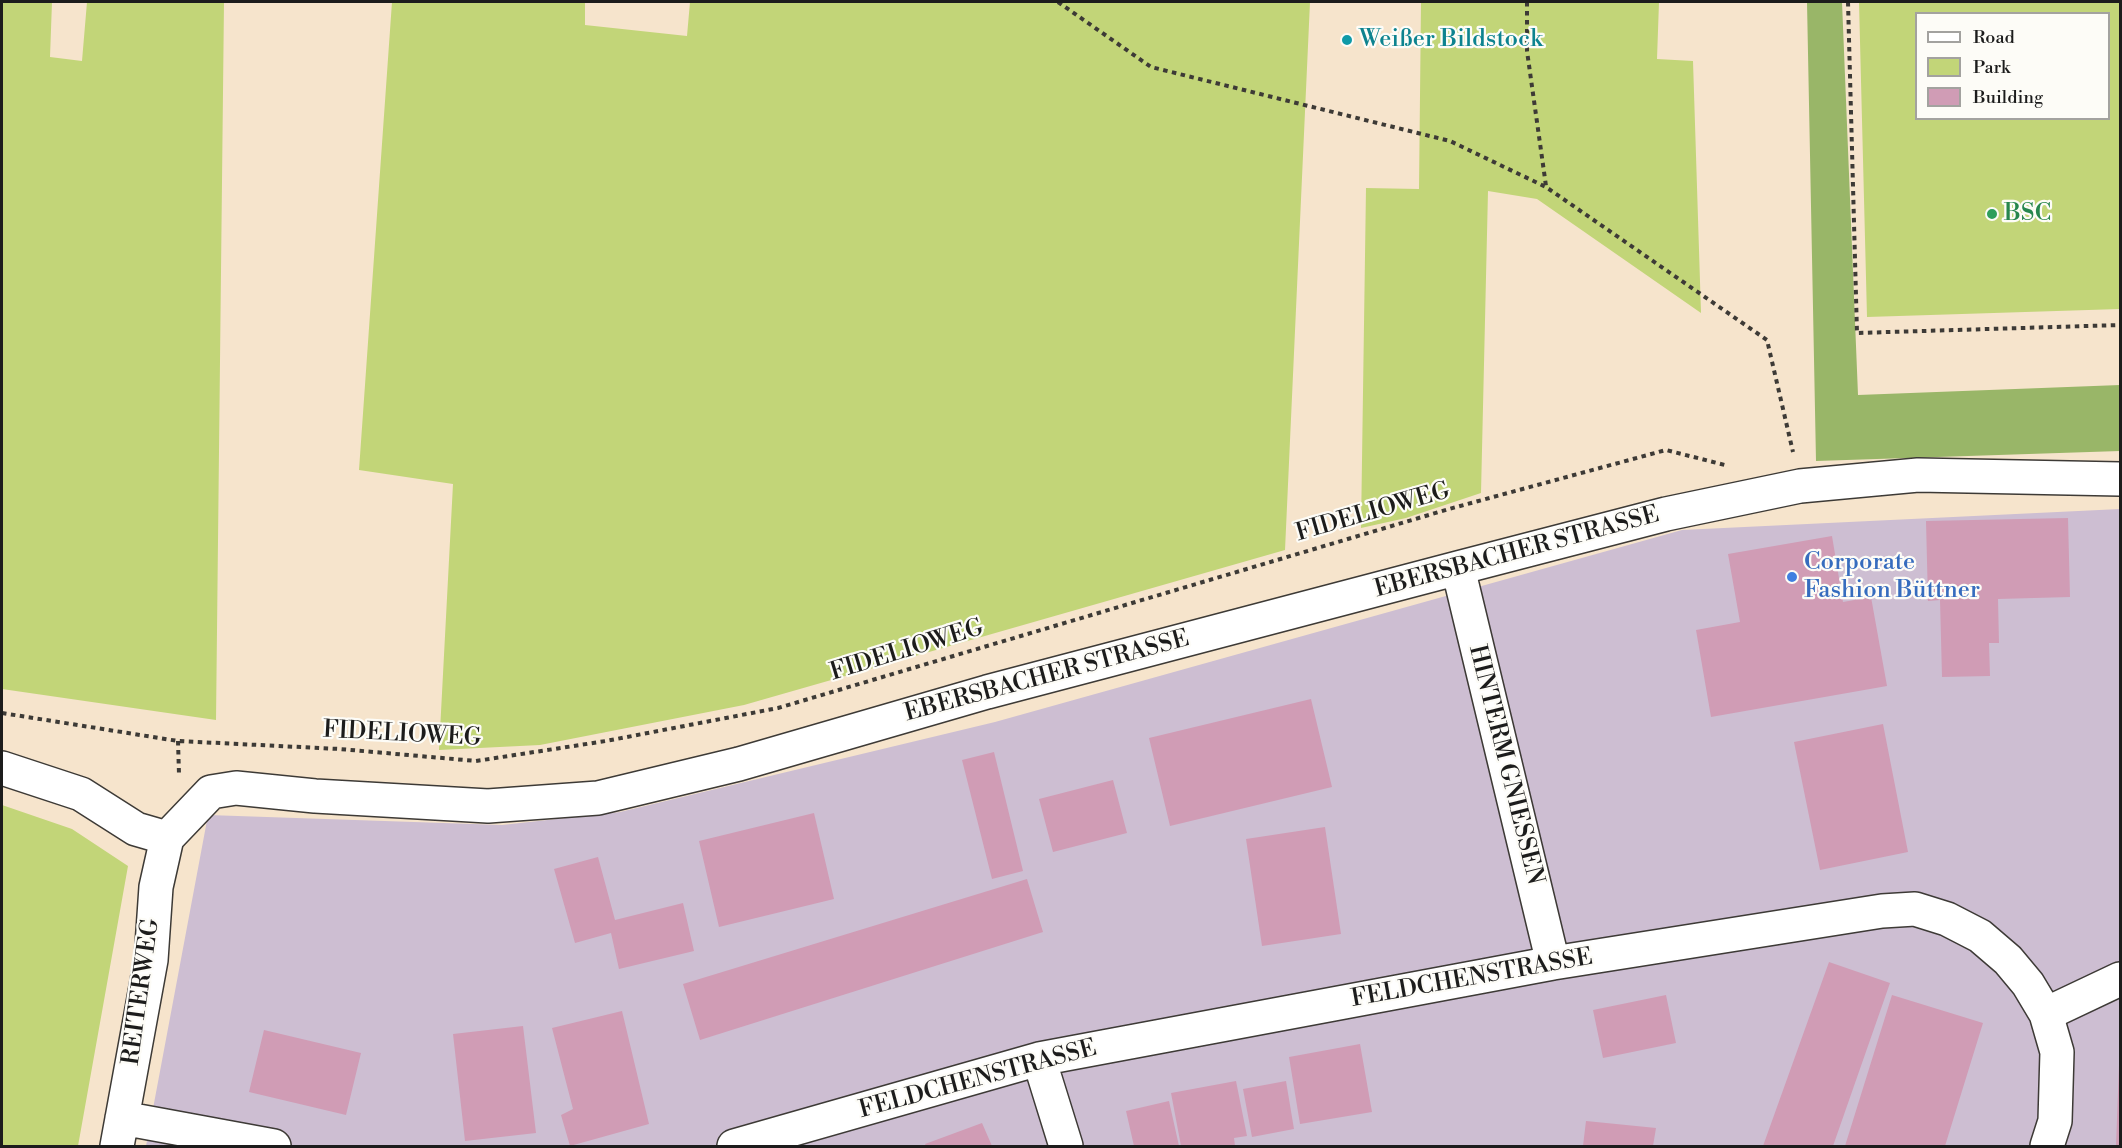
<!DOCTYPE html>
<html>
<head>
<meta charset="utf-8">
<style>
  body { margin:0 }
  #map { position:relative; width:2122px; height:1148px; overflow:hidden; background:#f6e4cc; font-family:"Libre Bodoni",serif }
  canvas { display:block }
  .frame { position:absolute; inset:0; border:3px solid #1c1c1c; pointer-events:none }
  .legend { position:absolute; left:1915px; top:12px; width:195px; height:108px; box-sizing:border-box; background:#fdfcf7; border:2px solid #a3a29f; margin:0; padding:8px 10px; list-style:none; font-size:18px; color:#1c1c1c }
  .legend li { display:flex; align-items:center; gap:12px; height:30px }
  .legend b { width:30px; border:2px solid #a3a29f }
</style>
</head>
<body>
<div id="map">
<canvas width="2122" height="1148"></canvas>
<div class="frame"></div>
<ul class="legend">
<li><b style="height:8px;background:#fff"></b>Road</li>
<li><b style="height:16px;background:#c2d578"></b>Park</li>
<li><b style="height:16px;background:#d09cb5"></b>Building</li>
</ul>
</div>
<script>
const context = document.querySelector('canvas').getContext('2d');
context.lineJoin = 'round';
function fill(path, color) { context.fillStyle = color; context.fill(path, 'evenodd'); }
const toPath = rows => new Path2D(rows.map(r => 'M' + r).join(''));
function stroke(path, color, width, dash) { context.strokeStyle = color; context.lineWidth = width; context.lineCap = dash ? 'butt' : 'round'; context.setLineDash(dash || []); context.stroke(path); }
function label(font, color, halo, rows, align = 'center') {
  context.font = font + ' "Libre Bodoni",serif'; context.lineWidth = 4.5; context.setLineDash([]); context.textBaseline = 'middle'; context.strokeStyle = halo; context.fillStyle = color; for (const [text, x, y, turn = 0] of rows) {
    context.save(); context.translate(x, y); context.rotate((+turn || 0) * Math.PI / 180); context.textAlign = isNaN(turn) ? turn : align; if (halo) context.strokeText(text, 0, 0); context.fillText(text, 0, 0); context.restore();
  }
}
const industrial = toPath([
  [2120,509,2120,1146,146,1146,208,815,502,825,620,812,995,722,1682,530]
]);
const green = toPath([
  [2,2,52,2,50,57,82,61,87,2,224,2,216,720,2,689],
  [392,2,585,2,585,25,687,36,690,2,1310,2,1285,550,744,705,540,745,439,750,453,484,359,470],
  [1421,2,1659,2,1657,59,1693,61,1701,313,1537,199,1488,191,1481,493,1406,518,1361,528,1366,188,1419,189],
  [1859,2,2120,2,2120,309,1867,317],
  [1916,14,2108,14,2108,118,1916,118],
  [2,805,72,829,128,866,78,1146,2,1146]
]);
const forest = toPath([
  [1807,2,1842,2,1858,395,2120,385,2120,451,1816,461]
]);
const building = toPath([
  [2068,518,2070,597,1998,599,1999,643,1989,643,1990,676,1942,677,1940,600,1928,601,1926,521],
  [1832,536,1843,602,1871,597,1887,686,1711,717,1696,630,1740,622,1728,554],
  [1311,699,1332,787,1170,826,1149,738],
  [1883,724,1908,852,1820,870,1794,742],
  [994,752,1023,871,992,879,962,760],
  [1113,780,1127,833,1053,852,1039,799],
  [814,813,834,899,719,927,699,841],
  [1325,827,1341,934,1262,946,1246,839],
  [598,857,615,920,683,903,694,951,619,969,611,933,575,943,554,869],
  [1027,879,1043,932,700,1040,683,984],
  [1829,962,1890,983,1833,1146,1763,1146],
  [1666,995,1676,1043,1603,1058,1593,1010],
  [1892,995,1983,1023,1945,1146,1845,1146],
  [622,1011,649,1124,570,1146,561,1115,573,1109,552,1028],
  [523,1026,536,1133,465,1141,453,1034],
  [264,1030,361,1053,346,1115,249,1092],
  [1360,1044,1372,1112,1300,1124,1289,1057],
  [2119,1065,2120,1146,2116,1146],
  [1236,1081,1247,1136,1234,1138,1235,1146,1181,1146,1171,1093],
  [1286,1081,1294,1129,1252,1137,1243,1089],
  [1169,1101,1179,1146,1134,1146,1126,1111],
  [1586,1121,1656,1128,1653,1146,1583,1146],
  [982,1123,992,1146,926,1146,925,1144]
]);
const path = toPath([
  [1058,2,1151,67,1450,141,1546,187,1767,340,1793,452],
  [1527,2,1527,51,1546,186],
  [1848,2,1857,333,2120,325],
  [2,713,178,741,340,749,476,761,606,741,778,708,1449,509,1666,450,1725,465],
  [178,741,179,774]
]);
const minor = toPath([
  [1458,568,1553,963],
  [2,768,81,794,136,829,167,838],
  [2046,1014,2120,979],
  [1039,1059,1066,1146],
  [122,1118,274,1146],
  [117,1146,151,960,156,887,167,838,211,792,236,788,315,796,488,806,598,798,739,764,987,692,1458,568,1666,514,1800,486,1918,475,2120,479],
  [734,1146,1039,1059,1553,963,1882,911,1915,909,1947,919,1980,936,2008,960,2028,984,2046,1014,2057,1052,2055,1121,2047,1146]
]);
const markers = [
  [1347,40,6,"#0f9aa8"],
  [1992,214,6,"#2e9e5b"],
  [1792,577,6,"#3f7fe0"]
];
const cultureNames = [
  ["Weißer Bildstock",1359,40]
];
const leisureNames = [
  ["BSC",2004,214]
];
const streetNames = [
  ["FIDELIOWEG",1373,513,-16],
  ["EBERSBACHER STRASSE",1517,553,-15],
  ["FIDELIOWEG",907,651,-17],
  ["EBERSBACHER STRASSE",1047,677,-15],
  ["FIDELIOWEG",402,735,3],
  ["HINTERM GNIESSEN",1505,765,76],
  ["FELDCHENSTRASSE",1472,979,-10],
  ["REITERWEG",142,992,-82],
  ["FELDCHENSTRASSE",978,1080,-15]
];
const shopNames = [
  ["Corporate",1804,563],
  ["Fashion Büttner",1804,591]
];
fill(industrial, '#cdbed2');
fill(green, '#c2d578');
fill(forest, '#99b668');
fill(building, '#d09cb5');
stroke(minor, '#3d3a36', 36);
stroke(path, '#3d3a36', 4, [4.5, 4.5]);
stroke(minor, '#fff', 33);
for (const [x, y, r, color] of markers) { const dot = new Path2D(); dot.arc(x, y, r, 0, 2 * Math.PI); context.fillStyle = color; context.fill(dot); stroke(dot, '#fdfcf7', 2); }
label('24px', '#0d838f', '#fdfcf7', cultureNames, 'left');
label('24px', '#27864d', '#fdfcf7', leisureNames, 'left');
label('24px', '#1c1c1c', '#fdfcf7', streetNames);
label('24px', '#366cbe', '#fdfcf7', shopNames, 'left');
</script>
</body>
</html>
